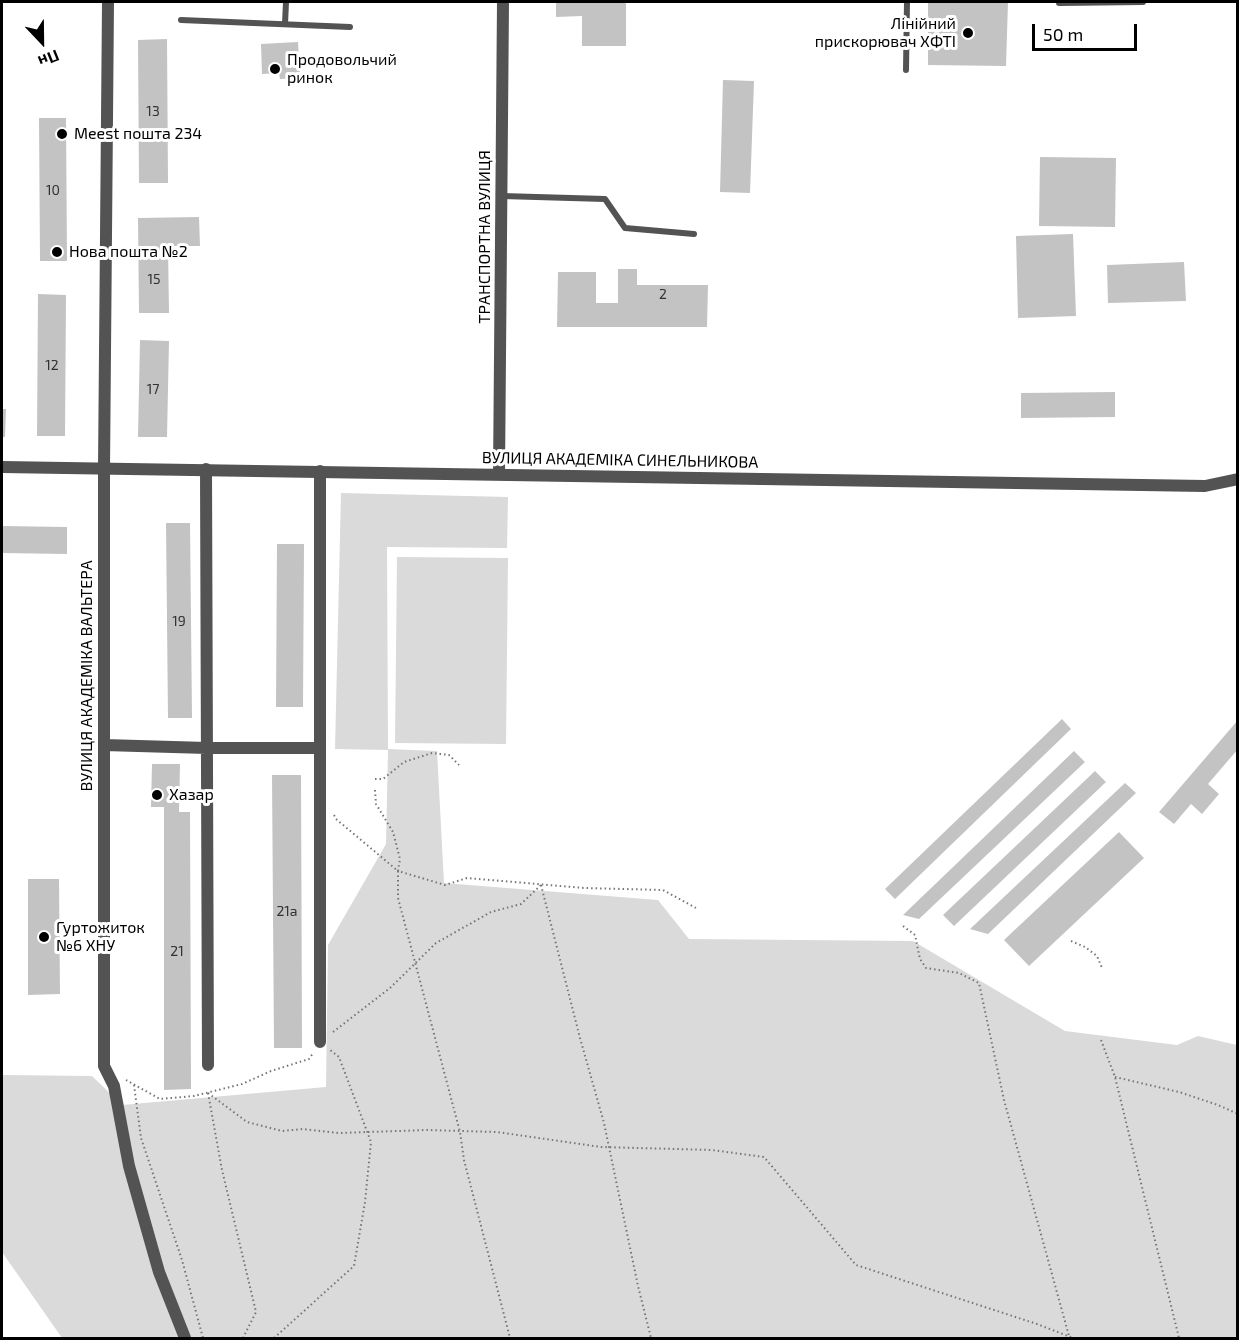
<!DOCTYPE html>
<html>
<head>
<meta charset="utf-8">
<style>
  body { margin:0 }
  #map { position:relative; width:1239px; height:1340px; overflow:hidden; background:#fff; font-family:"Exo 2",sans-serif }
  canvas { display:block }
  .frame { position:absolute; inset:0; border:3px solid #000; pointer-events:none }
  .north { position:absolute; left:12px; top:12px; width:60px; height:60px; -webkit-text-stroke:4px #fff; paint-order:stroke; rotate:158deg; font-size:16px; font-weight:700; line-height:24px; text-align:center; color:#000 }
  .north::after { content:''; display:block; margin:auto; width:21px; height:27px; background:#000; clip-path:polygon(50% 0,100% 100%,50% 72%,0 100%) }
  .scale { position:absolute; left:1032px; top:24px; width:105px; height:27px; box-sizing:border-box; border:3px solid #000; border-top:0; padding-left:8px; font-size:18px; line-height:21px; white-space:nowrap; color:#000; -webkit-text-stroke:4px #fff; paint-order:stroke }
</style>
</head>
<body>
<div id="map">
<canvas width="1239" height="1340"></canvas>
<div class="frame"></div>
<div class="north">Пн</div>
<div class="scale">50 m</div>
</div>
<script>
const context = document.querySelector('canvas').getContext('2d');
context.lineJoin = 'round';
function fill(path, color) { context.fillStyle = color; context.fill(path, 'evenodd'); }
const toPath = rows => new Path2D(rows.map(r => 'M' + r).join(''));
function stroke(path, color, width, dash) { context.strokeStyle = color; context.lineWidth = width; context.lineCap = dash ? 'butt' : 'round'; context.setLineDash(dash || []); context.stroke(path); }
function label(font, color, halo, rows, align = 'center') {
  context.font = font + ' "Exo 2",sans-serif'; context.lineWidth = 6; context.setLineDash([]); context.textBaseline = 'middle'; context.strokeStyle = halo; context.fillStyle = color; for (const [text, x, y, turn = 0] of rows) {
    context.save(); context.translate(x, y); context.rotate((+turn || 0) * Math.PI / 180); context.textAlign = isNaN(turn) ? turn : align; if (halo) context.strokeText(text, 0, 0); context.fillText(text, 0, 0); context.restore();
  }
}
const green = toPath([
  [341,493,508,497,507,548,387,547,388,749,437,751,444,883,658,900,689,939,913,941,1065,1031,1177,1045,1198,1036,1237,1045,1237,1338,62,1338,2,1252,2,1075,92,1076,122,1105,326,1087,328,945,386,844,388,750,335,749],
  [397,557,508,558,506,744,395,743]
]);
const building = toPath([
  [556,2,626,2,626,46,582,46,582,16,556,17],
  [928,2,1008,2,1006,66,928,65],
  [167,39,168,183,139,183,138,40],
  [298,42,300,78,280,79,279,73,262,74,261,44],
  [723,80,754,81,750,193,720,192],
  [39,118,66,118,67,261,40,261],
  [1040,157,1116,158,1115,227,1039,226],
  [199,217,200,246,168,246,169,313,139,313,138,218],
  [1073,234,1076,316,1018,318,1016,236],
  [1184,262,1186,301,1108,303,1107,265],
  [618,269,637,269,637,285,708,285,707,327,557,327,558,272,596,272,596,303,618,303],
  [38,294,66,295,65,436,37,436],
  [140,340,169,341,167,437,138,437],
  [1115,392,1115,417,1021,418,1021,393],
  [2,409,6,409,5,437,2,437],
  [166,523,190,523,192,718,168,718],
  [2,526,67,527,67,554,2,553],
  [277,544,304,544,303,707,276,707],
  [1062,719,1071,729,895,899,885,889],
  [1238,720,1238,749,1208,784,1219,794,1202,814,1191,804,1174,824,1159,812],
  [1074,751,1085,762,919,919,903,915],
  [152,764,180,764,179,812,190,812,191,1089,164,1090,164,807,151,807],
  [1095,771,1106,782,954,926,943,915],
  [272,775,301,775,302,1048,274,1048],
  [1125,783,1136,793,988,934,970,929],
  [1119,832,1144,858,1029,966,1004,940],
  [28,879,59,879,60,994,28,995]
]);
const path = toPath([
  [375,779,383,779,404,762,432,753,449,755,459,765],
  [375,790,376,804,393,832,400,859,398,871,445,885,467,878,584,888,663,890,696,908],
  [334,815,336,819,398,871,398,898,460,1132,464,1160,510,1338],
  [541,885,580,1038,604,1123,638,1286,651,1338],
  [903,926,915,935,920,959,926,968,959,973,979,983,1004,1100,1069,1336],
  [1071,941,1085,947,1097,956,1102,968],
  [333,1032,390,988,436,943,491,912,521,904,541,885],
  [1101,1040,1115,1077,1179,1338],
  [1115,1077,1179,1092,1218,1105,1238,1114],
  [126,1080,160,1099,194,1096,242,1084,271,1071,309,1059,313,1053],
  [134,1085,141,1138,182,1260,203,1338],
  [208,1093,247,1122,282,1131,303,1129,339,1133,427,1130,497,1132,601,1147,712,1150,764,1157,856,1265,1037,1324,1073,1338],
  [208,1093,222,1170,256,1312,243,1338],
  [274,1338,354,1266,365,1202,371,1142,339,1057,330,1050]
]);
const service = toPath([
  [1059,3,1143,2],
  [181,20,350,27],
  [285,24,286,2],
  [906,70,907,2],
  [502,196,605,199,625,228,694,234]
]);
const minor = toPath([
  [104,468,104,1066,114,1086,129,1166,159,1272,185,1338],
  [206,469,208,1065],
  [499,474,503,2],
  [104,745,207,748,320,748],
  [320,1042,320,471]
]);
const tertiary = toPath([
  [2,467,1205,486,1238,479],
  [104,468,108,2]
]);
const markers = [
  [968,33,6,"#000"],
  [275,69,6,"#000"],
  [62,134,6,"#000"],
  [57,252,6,"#000"],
  [157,795,6,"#000"],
  [44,937,6,"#000"]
];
const numberNames = [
  ["13",153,111],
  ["10",53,190],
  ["15",154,279],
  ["2",663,294],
  ["12",52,365],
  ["17",153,389],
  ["19",179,621],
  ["21а",287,911],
  ["21",177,951]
];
const poiNames = [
  ["Лінійний",956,24,"right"],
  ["прискорювач ХФТІ",956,42,"right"],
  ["Продовольчий",287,60],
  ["ринок",287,78],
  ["Meest пошта 234",74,134],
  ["Нова пошта №2",69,252],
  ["Хазар",169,795],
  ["Гуртожиток",56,928],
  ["№6 ХНУ",56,946]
];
const streetNames = [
  ["ТРАНСПОРТНА ВУЛИЦЯ",485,237,-90],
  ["ВУЛИЦЯ АКАДЕМІКА СИНЕЛЬНИКОВА",620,460,1],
  ["ВУЛИЦЯ АКАДЕМІКА ВАЛЬТЕРА",87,676,-90]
];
fill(green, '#dadada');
fill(building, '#c3c3c3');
stroke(path, '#757575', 2, [1.5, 3]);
stroke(service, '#535353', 6);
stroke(minor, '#535353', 12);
stroke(tertiary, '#535353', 12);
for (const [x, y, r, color] of markers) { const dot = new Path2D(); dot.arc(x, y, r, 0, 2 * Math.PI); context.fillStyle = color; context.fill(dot); stroke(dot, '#fff', 2); }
label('14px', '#313131', null, numberNames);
label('16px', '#000', '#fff', poiNames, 'left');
label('16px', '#000', '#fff', streetNames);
</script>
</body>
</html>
